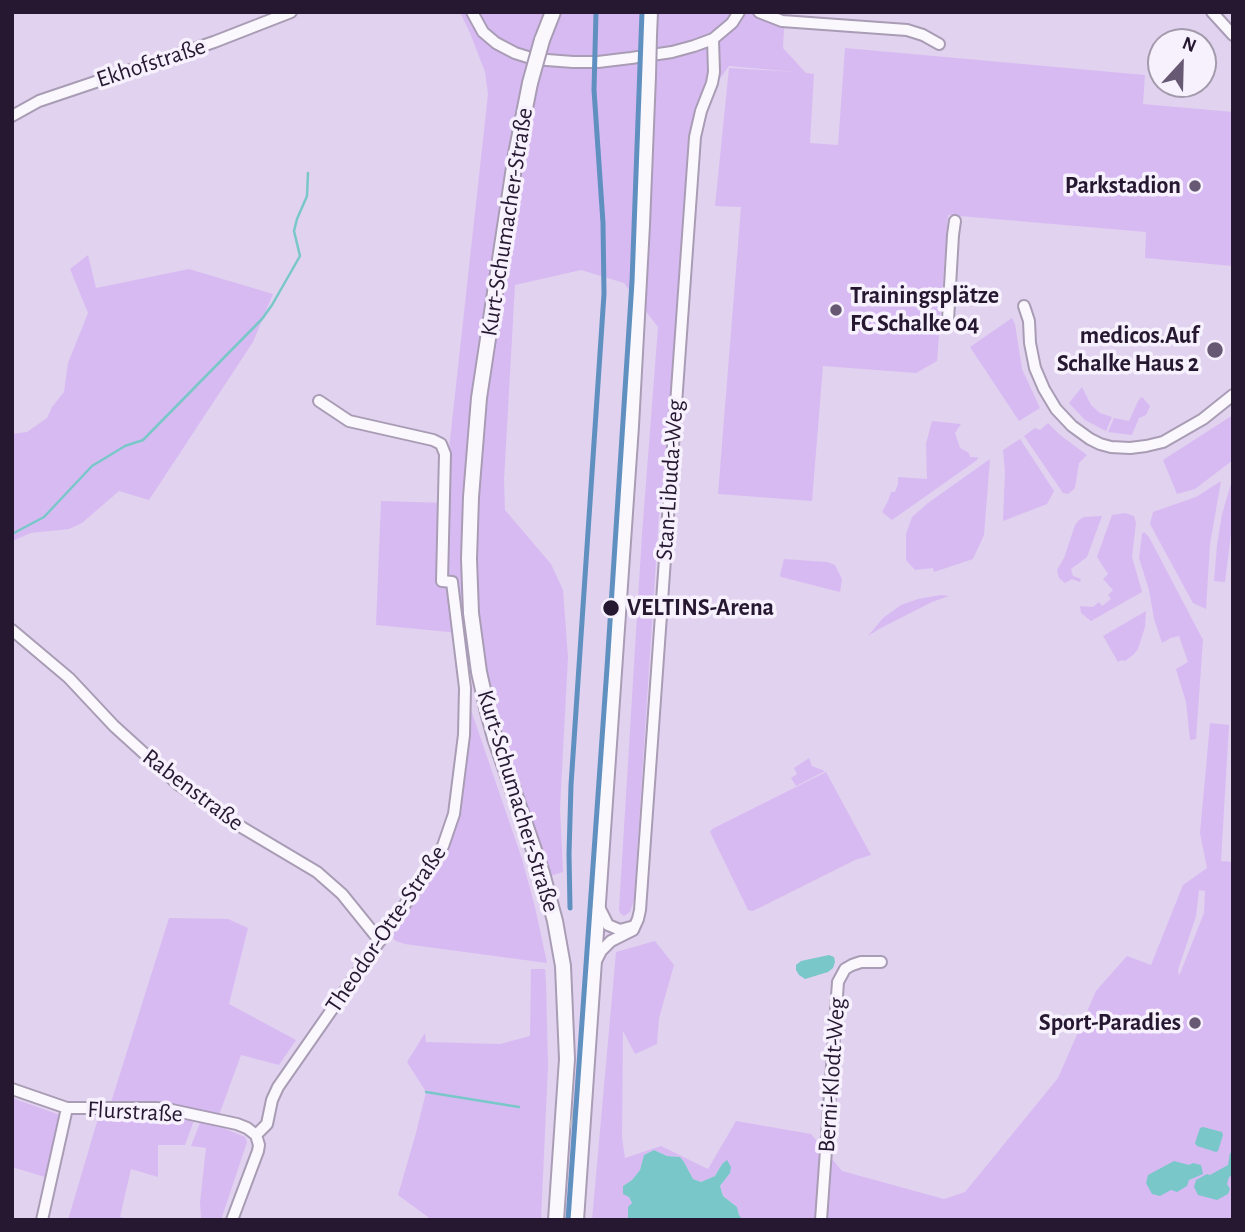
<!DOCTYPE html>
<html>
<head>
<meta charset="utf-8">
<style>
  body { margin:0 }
  #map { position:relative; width:1245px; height:1232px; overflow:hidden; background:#e1d2ef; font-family:"Alegreya Sans",sans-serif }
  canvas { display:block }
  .frame { position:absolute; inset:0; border:14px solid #251830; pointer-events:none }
  .north { position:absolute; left:1147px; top:28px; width:70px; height:70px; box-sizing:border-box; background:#f7f1fe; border:2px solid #a39aac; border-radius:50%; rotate:22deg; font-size:19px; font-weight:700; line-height:28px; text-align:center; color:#251830 }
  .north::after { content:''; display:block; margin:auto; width:24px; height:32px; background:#675973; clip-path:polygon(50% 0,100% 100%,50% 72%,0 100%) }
</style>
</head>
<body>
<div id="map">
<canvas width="1245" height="1232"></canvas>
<div class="frame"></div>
<div class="north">N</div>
</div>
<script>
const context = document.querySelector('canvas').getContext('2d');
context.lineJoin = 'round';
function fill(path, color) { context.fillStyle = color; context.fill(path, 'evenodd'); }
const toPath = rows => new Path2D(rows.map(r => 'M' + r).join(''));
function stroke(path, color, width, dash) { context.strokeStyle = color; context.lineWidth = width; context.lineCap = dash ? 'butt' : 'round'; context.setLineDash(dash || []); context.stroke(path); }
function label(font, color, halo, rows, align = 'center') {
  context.font = font + ' "Alegreya Sans",sans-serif'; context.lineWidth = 7; context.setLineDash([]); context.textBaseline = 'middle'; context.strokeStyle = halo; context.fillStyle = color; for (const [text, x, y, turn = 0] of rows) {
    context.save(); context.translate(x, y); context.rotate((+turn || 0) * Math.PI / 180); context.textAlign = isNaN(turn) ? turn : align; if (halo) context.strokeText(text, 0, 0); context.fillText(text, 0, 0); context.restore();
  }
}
const green = toPath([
  [460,12,792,12,791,18,784,29,783,48,806,73,814,74,810,143,838,145,845,48,1145,75,1143,104,1233,112,1233,266,1145,258,1146,232,948,215,937,361,916,373,823,366,812,501,718,494,741,207,715,206,729,68,796,72,729,66,707,97,697,122,669,480,662,498,659,515,634,900,630,912,624,916,620,913,619,909,642,534,658,327,624,283,581,270,515,285,504,480,505,510,551,564,563,590,568,657,560,808,563,872,550,876,520,793,501,725,486,679,480,635,376,625,381,501,446,503,449,449,488,94,485,72,470,33],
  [88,255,96,288,189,269,273,294,253,342,149,500,119,491,82,523,69,529,31,533,12,541,12,434,27,432,47,418,52,407,64,392,68,363,88,313,70,269],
  [1012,318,1015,324,1022,369,1040,408,1019,421,970,347],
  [1082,387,1091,405,1100,413,1112,417,1106,431,1085,420,1069,403],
  [1142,397,1150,406,1146,415,1139,418,1132,435,1108,432,1114,418,1129,421,1138,401],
  [1233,415,1233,460,1195,489,1177,494,1163,460],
  [932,421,961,424,955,433,960,448,969,453,970,457,978,457,977,460,892,520,882,512,888,501,891,492,895,492,898,484,898,477,927,479,926,444],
  [1048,423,1060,435,1087,455,1079,463,1075,488,1068,494,1063,493,1024,436,1035,428,1040,430],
  [1020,439,1054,491,1047,504,1003,521,1005,472,1003,450],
  [990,459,984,535,973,559,934,572,933,568,915,570,906,560,906,534,912,517,928,503],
  [1233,477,1233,519,1225,582,1214,581,1217,545,1222,514],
  [1221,481,1210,544,1206,609,1193,603,1150,524,1153,512,1196,497],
  [1125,513,1134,516,1136,523,1132,557,1142,592,1091,621,1081,613,1080,606,1093,607,1099,602,1102,606,1111,599,1108,595,1113,590,1103,579,1108,574,1097,557,1112,515],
  [1102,516,1087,557,1071,569,1073,576,1081,579,1080,582,1072,579,1065,583,1059,578,1057,570,1064,558,1075,525,1079,520,1084,517],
  [1144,532,1149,537,1203,640,1196,739,1190,740,1186,702,1176,669,1188,662,1179,636,1171,638,1162,643,1154,619,1149,590,1139,558,1142,534],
  [784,559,827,562,835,565,842,579,840,592,781,577,780,575],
  [941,595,949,596,932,602,879,629,868,636,883,618,901,605,918,599],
  [1146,611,1145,627,1138,649,1133,655,1125,661,1122,660,1118,662,1103,636],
  [470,707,522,859,535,907,547,963,405,944,396,941,391,936,391,930,431,871,462,774],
  [1210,723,1229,725,1221,861,1233,862,1233,1220,743,1220,739,1215,737,1207,723,1196,720,1186,730,1173,722,1164,715,1176,701,1182,693,1179,684,1162,680,1157,667,1156,654,1150,644,1155,640,1170,632,1180,623,1186,632,1203,628,1208,628,1220,592,1220,616,952,655,941,674,965,659,1018,657,1044,635,1054,623,1031,622,1138,625,1158,661,1146,708,1169,736,1121,811,1134,842,1171,944,1199,965,1192,1058,1078,1096,991,1127,956,1151,965,1183,885,1207,868,1200,833],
  [1199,890,1205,891,1204,913,1179,976,1178,970,1196,916],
  [809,758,812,766,825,771,796,786,791,778,797,774,794,768],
  [826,772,871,855,855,860,753,911,748,910,710,832,712,829],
  [169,918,228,919,248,928,229,1004,296,1040,279,1065,241,1055,219,1115,197,1112,185,1145,158,1145,158,1177,131,1169,120,1217,133,1220,68,1220,99,1115,107,1115],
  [531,969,545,969,546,981,548,1066,541,1220,432,1220,398,1195,416,1133,426,1092,407,1062,425,1033,426,1042,500,1044,530,1036],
  [12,1098,63,1116,46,1181,45,1177,12,1167],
  [200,1123,223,1128,245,1137,247,1142,221,1220,197,1220,201,1218,200,1202,206,1148,191,1146]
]);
const water = toPath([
  [829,955,834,957,835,962,833,968,828,972,805,979,799,975,796,970,796,965,801,961],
  [1203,1127,1222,1132,1223,1135,1218,1151,1216,1152,1197,1146,1195,1143,1200,1128],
  [654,1150,667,1156,680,1157,684,1162,693,1179,701,1182,715,1176,722,1164,727,1160,731,1167,730,1173,720,1186,723,1196,737,1207,739,1215,743,1220,628,1220,628,1207,632,1203,629,1197,623,1194,623,1186,632,1180,640,1170,644,1155],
  [1233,1152,1233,1175,1229,1177,1227,1184,1230,1189,1228,1194,1217,1200,1198,1195,1194,1187,1196,1180,1207,1174,1210,1175,1228,1165,1230,1153],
  [1174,1161,1189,1165,1193,1163,1201,1165,1203,1174,1189,1180,1187,1186,1177,1192,1171,1190,1160,1196,1152,1194,1146,1183,1148,1175]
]);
const stream = toPath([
  [12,534,44,517,92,466,125,446,143,440,262,319,272,305,300,256,294,231,297,219,307,196,308,173],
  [426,1092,519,1107]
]);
const minor = toPath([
  [472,12,483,32,496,43,515,53,534,59,573,62,598,62,631,58,672,52,694,46,713,39,732,23,739,12],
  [759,12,782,21,907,30,923,35,939,44],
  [1212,12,1233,35],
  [12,116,39,101,214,42,291,12],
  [1024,306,1029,321,1030,343,1035,368,1044,389,1056,409,1072,426,1090,439,1100,444,1111,447,1130,448,1146,446,1163,442,1203,419,1233,395],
  [948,320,953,235,955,221],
  [12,630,69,678,114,726,179,785,243,828,317,872,342,894,380,941],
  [598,905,608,925,620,930,631,927],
  [596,961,601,951,611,941,633,930,638,919,640,910,695,137,701,111,712,83,714,72,713,39],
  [12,1089,67,1108,156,1108,167,1109,237,1124,247,1128,256,1135],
  [256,1135,267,1124,272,1100,278,1087,413,893,443,846,454,814,464,735,465,688,452,582,442,581,445,454,441,444,433,440,349,421,319,401],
  [42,1220,67,1108],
  [232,1220,258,1151,259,1145,256,1135],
  [821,1220,838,982,845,969,852,965,861,962,881,962]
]);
const major = toPath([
  [649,35,650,12],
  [542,40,553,12],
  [530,83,516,154,479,398,471,497,469,559,471,613,479,672,488,712,495,738,542,873,555,921,563,966,567,1059,556,1220],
  [576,1220,631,426,642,225,648,76]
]);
const tram = toPath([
  [570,1127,577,1096]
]);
const majorBridge = toPath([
  [648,76,649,35],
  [530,83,542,40]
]);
const tram1 = toPath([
  [570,908,569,854,571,785,604,294,603,223,594,90,596,12],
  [568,1220,607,668,632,282,642,12]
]);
const markers = [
  [1195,186,7,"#675973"],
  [836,310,7,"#675973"],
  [1215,350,9,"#675973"],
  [611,608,9,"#251830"],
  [1195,1023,7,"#675973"]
];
const streetNames = [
  ["Ekhofstraße",151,63,-18],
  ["Kurt-Schumacher-Straße",507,222,-81],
  ["Stan-Libuda-Weg",670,480,-86],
  ["Rabenstraße",193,790,37],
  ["Kurt-Schumacher-Straße",518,801,73],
  ["Theodor-Otte-Straße",386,929,-56],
  ["Berni-Klodt-Weg",832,1075,-86],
  ["Flurstraße",135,1112,3]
];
const poiNames = [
  ["Parkstadion",1181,186],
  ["Trainingsplätze",850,296,"left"],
  ["FC Schalke 04",850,324,"left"],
  ["medicos.Auf",1199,336],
  ["Schalke Haus 2",1199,364],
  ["Sport-Paradies",1181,1023]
];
const stopNames = [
  ["VELTINS-Arena",627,608]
];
fill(green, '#d8baf3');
fill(water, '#79c7c9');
stroke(stream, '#79c7c9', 2.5);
stroke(minor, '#a99cb5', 14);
stroke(major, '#a99cb5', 18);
stroke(minor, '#faf8fd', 10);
stroke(major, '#faf8fd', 14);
stroke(tram, '#bebac2', 2);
stroke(majorBridge, '#a99cb5', 18, []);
stroke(majorBridge, '#faf8fd', 14);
stroke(tram1, '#6090c0', 5);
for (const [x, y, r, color] of markers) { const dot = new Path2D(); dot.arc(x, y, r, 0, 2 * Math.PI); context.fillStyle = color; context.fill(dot); stroke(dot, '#f7f1fe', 2.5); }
label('24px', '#251830', '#f7f1fe', streetNames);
label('bold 24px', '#251830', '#f7f1fe', poiNames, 'right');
label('bold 24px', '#251830', '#f7f1fe', stopNames, 'left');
</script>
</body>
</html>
